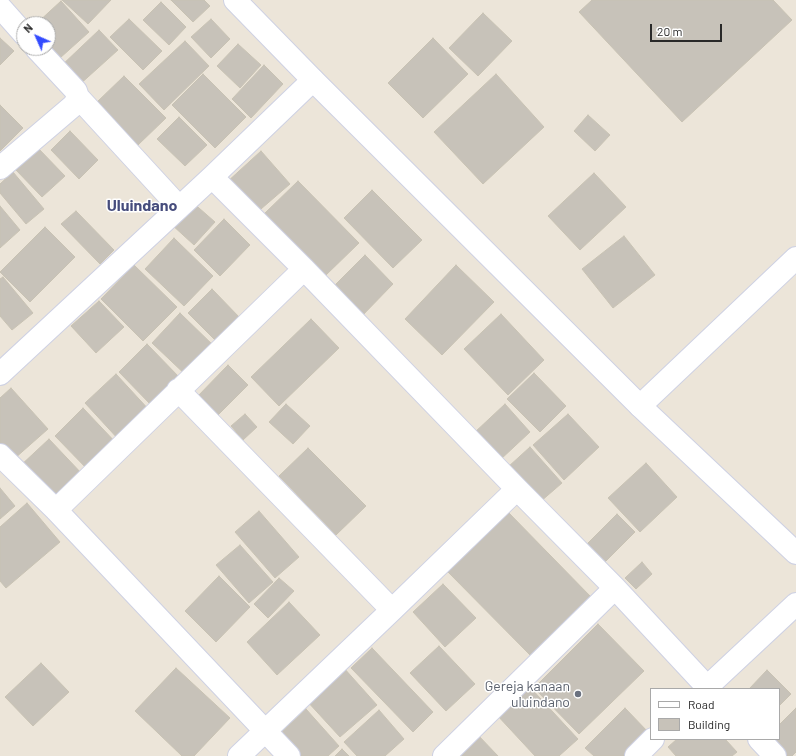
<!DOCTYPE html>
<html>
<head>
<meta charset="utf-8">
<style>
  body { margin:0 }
  #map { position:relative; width:796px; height:756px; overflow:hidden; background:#ece5d9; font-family:Barlow,sans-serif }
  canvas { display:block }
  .legend { position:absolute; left:650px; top:688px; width:130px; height:52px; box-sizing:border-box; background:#fff; border:1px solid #a9a9a9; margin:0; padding:5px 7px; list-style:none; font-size:12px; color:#292929 }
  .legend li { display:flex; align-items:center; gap:8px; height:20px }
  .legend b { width:20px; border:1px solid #a9a9a9 }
  .north { position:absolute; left:16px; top:16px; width:40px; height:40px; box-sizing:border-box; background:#fff; border:1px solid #a9a9a9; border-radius:50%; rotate:315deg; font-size:11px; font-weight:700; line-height:16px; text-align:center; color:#292929 }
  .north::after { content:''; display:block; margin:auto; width:14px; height:18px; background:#334bff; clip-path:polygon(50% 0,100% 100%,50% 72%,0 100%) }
  .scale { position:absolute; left:650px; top:24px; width:72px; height:18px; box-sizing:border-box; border:2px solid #292929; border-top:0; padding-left:5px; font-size:12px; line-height:14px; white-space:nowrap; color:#292929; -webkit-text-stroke:3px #fff; paint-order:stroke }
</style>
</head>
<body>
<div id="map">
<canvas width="796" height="756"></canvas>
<ul class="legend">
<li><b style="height:5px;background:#fff"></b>Road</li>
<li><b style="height:11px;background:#c7c2b9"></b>Building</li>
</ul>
<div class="north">N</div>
<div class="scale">20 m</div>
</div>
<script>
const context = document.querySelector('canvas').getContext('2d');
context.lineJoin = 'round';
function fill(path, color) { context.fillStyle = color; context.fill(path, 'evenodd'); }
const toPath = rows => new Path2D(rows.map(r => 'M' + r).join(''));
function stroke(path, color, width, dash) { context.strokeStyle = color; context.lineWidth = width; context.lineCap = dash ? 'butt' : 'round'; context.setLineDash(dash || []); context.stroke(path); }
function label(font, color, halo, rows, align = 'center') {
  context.font = font + ' Barlow,sans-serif'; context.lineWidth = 3; context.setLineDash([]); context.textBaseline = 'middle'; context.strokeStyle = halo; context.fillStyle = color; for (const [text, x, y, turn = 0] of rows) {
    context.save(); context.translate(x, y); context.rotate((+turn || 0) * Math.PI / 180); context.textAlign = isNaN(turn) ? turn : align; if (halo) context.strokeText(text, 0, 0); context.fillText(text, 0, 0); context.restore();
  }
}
const building = toPath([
  [62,0,111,0,88,24,62,0],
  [171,0,204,0,210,6,193,22,171,0],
  [592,0,773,0,792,20,682,122,579,12,592,0],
  [61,1,89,32,60,58,48,45,48,24,36,24,61,1],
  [161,2,186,27,169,45,143,20,161,2],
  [483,13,512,41,478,76,449,48,483,13],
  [129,19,162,51,143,70,110,37,129,19],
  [211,19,230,39,211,58,191,37,211,19],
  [99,30,118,50,78,86,60,67,99,30],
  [0,38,14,51,0,65,0,38],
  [433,38,468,74,423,118,388,83,433,38],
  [185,41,209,66,164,110,139,84,185,41],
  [238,44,261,65,240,88,217,66,238,44],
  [264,65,283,84,251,118,232,99,264,65],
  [203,74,246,117,215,148,172,105,203,74],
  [496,74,544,127,483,184,434,132,496,74],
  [124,76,166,118,138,145,96,103,124,76],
  [0,105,23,128,0,151,0,105],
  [588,115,610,135,595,151,574,131,588,115],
  [179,117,207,145,185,166,157,139,179,117],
  [70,131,98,160,79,179,51,150,70,131],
  [37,147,65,176,42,197,15,169,37,147],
  [261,151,290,184,254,215,226,183,261,151],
  [13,172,44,209,26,224,0,193,0,184,13,172],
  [594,173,626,207,580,250,548,216,594,173],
  [298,181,359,243,325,276,264,214,298,181],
  [372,190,422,240,393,268,344,218,372,190],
  [191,201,215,222,194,245,171,224,191,201],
  [0,206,20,230,0,248,0,206],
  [76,211,114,250,100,264,61,224,76,211],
  [224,219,250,245,220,276,194,250,224,219],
  [45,227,75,257,30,302,0,272,45,227],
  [624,236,655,275,613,308,582,269,624,236],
  [174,238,213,276,184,306,145,269,174,238],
  [365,255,393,284,358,320,329,291,365,255],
  [134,265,177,307,143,341,101,299,134,265],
  [456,265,494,302,442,355,405,319,456,265],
  [3,277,33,313,12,330,0,316,0,279,3,277],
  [212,289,241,319,217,342,188,313,212,289],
  [99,301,124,327,96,353,71,326,99,301],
  [180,313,217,349,189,378,152,343,180,313],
  [501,314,544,360,508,395,464,349,501,314],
  [311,319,339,348,279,406,251,377,311,319],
  [147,344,180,378,152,406,119,372,147,344],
  [228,365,248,385,216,417,196,398,228,365],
  [534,373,566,406,540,432,507,399,534,373],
  [116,374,151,412,120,441,85,403,116,374],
  [11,388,48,429,14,459,0,443,0,398,11,388],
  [286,404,310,426,293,444,269,422,286,404],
  [505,404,530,432,500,460,474,433,505,404],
  [83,408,119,446,91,473,55,436,83,408],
  [245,414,257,427,243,440,231,426,245,414],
  [568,414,599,447,564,480,533,445,568,414],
  [49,439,84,476,53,504,19,467,49,439],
  [530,447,562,483,540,502,508,467,530,447],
  [308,448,366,506,336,535,279,476,308,448],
  [646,463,677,497,640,532,608,498,646,463],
  [0,488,15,506,0,519,0,488],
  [27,503,60,542,6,588,0,581,0,527,27,503],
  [259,511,299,557,275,578,235,532,259,511],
  [507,511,592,598,532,657,447,571,507,511],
  [617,514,635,532,602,565,584,547,617,514],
  [240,545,273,582,249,603,216,565,240,545],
  [642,562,652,574,636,589,625,578,642,562],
  [219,576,250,607,216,642,185,611,219,576],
  [279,578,294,591,268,618,254,604,279,578],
  [443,584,476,618,445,647,413,612,443,584],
  [289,602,320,635,277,675,247,642,289,602],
  [598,624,644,671,579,734,534,688,598,624],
  [439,646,475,684,446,711,410,673,439,646],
  [372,648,433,712,413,732,351,668,372,648],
  [41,663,69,692,33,726,5,697,41,663],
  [343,667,377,705,340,737,306,700,343,667],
  [176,668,230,718,194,756,182,756,135,711,176,668],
  [767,670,791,694,779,706,779,689,749,689,767,670],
  [528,685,578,739,559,756,535,756,496,714,528,685],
  [625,708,649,733,626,756,594,756,585,748,625,708],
  [796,708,796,752,792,756,780,756,766,739,779,739,779,725,796,708],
  [306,709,339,746,328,756,291,756,275,738,306,709],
  [379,710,404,739,385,756,357,756,344,742,379,710],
  [476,733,498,756,453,756,476,733],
  [677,739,725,739,737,752,732,756,676,756,668,747,677,739],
  [342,749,349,756,335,756,342,749]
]);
const minor = toPath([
  [0,7,24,34],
  [78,97,179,207],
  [0,168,74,105,78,97,76,91,36,48],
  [212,177,304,269,517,489,615,588,709,689],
  [0,374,212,177,313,80],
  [178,390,392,610],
  [640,406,796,258],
  [0,455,56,510,289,756],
  [56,510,304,269],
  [705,689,796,604],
  [759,739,775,756],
  [239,756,392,610,517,489],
  [444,756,615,588],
  [636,756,653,739]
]);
const tertiary = toPath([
  [235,0,313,80,640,406,796,553]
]);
const markers = [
  [578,694,4,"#6b7280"]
];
const worshipNames = [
  ["Gereja kanaan",570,686],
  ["uluindano",570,702]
];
const quarterNames = [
  ["Uluindano",142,206]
];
fill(building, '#c7c2b9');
stroke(building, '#c8c2b3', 1);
stroke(minor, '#ced1e3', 24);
stroke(tertiary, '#ced1e3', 24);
stroke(minor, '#fff', 22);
stroke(tertiary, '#fff', 22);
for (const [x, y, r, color] of markers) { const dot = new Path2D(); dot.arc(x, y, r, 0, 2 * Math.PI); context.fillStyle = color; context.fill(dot); stroke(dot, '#fff', 1.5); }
label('14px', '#5b616d', '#fff', worshipNames, 'right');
label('bold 16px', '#464c7c', '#fff', quarterNames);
</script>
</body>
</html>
